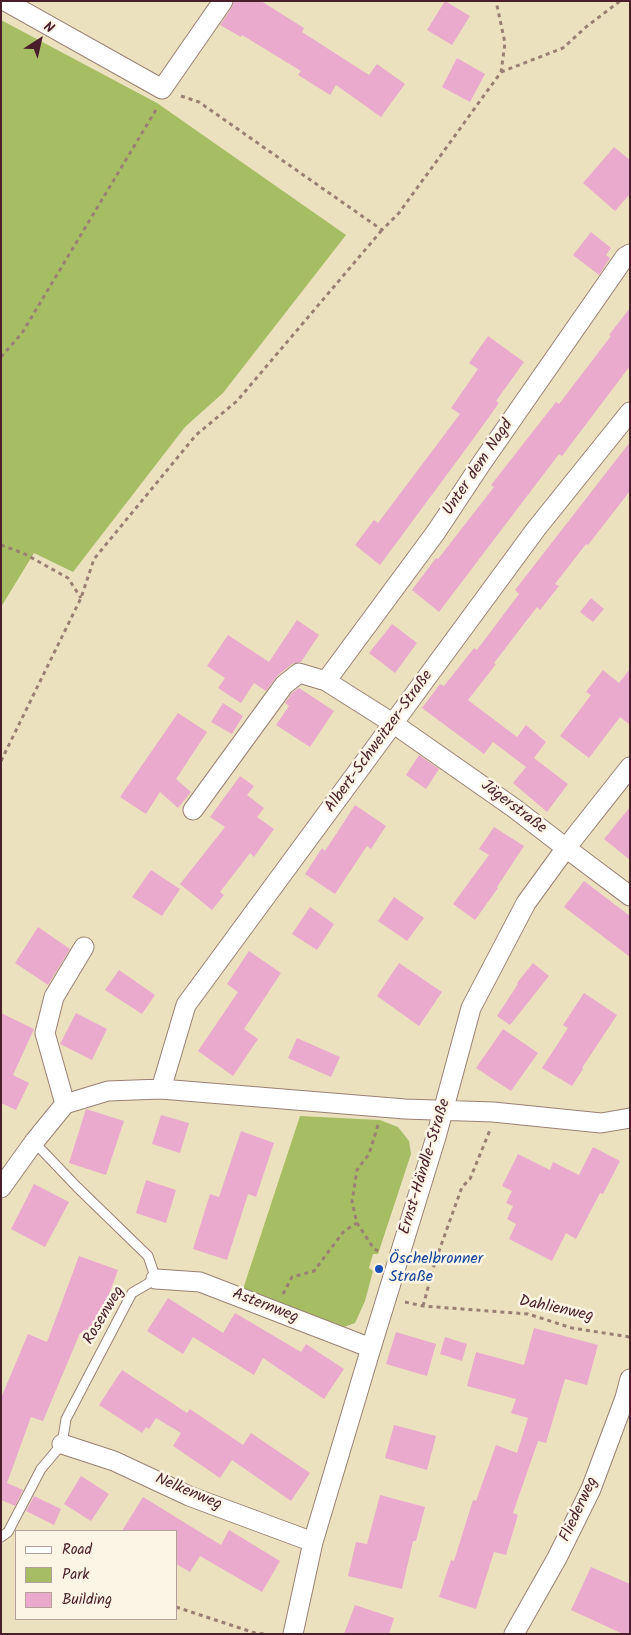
<!DOCTYPE html>
<html>
<head>
<meta charset="utf-8">
<style>
  body { margin:0 }
  #map { position:relative; width:631px; height:1635px; overflow:hidden; background:#ebe1be; font-family:Kalam,sans-serif }
  canvas { display:block }
  .frame { position:absolute; inset:0; border:2px solid #4a1f2b; pointer-events:none }
  .legend { position:absolute; left:15px; top:1530px; width:162px; height:90px; box-sizing:border-box; background:#fcf5e5; border:1px solid #b59f9b; margin:0; padding:6px 9px; list-style:none; font-size:15px; color:#4a1f2b }
  .legend li { display:flex; align-items:center; gap:10px; height:25px }
  .legend b { width:25px; border:1px solid #b59f9b }
  .north { position:absolute; left:15px; top:15px; width:50px; height:50px; -webkit-text-stroke:4px #fcf5e5; paint-order:stroke; rotate:35deg; font-size:14px; font-weight:700; line-height:20px; text-align:center; color:#4a1f2b }
  .north::after { content:''; display:block; margin:auto; width:18px; height:22px; background:#4a1f2b; clip-path:polygon(50% 0,100% 100%,50% 72%,0 100%) }
</style>
</head>
<body>
<div id="map">
<canvas width="631" height="1635"></canvas>
<div class="frame"></div>
<ul class="legend">
<li><b style="height:6px;background:#fff"></b>Road</li>
<li><b style="height:14px;background:#a6bd63"></b>Park</li>
<li><b style="height:14px;background:#eaaacd"></b>Building</li>
</ul>
<div class="north">N</div>
</div>
<script>
const context = document.querySelector('canvas').getContext('2d');
context.lineJoin = 'round';
function fill(path, color) { context.fillStyle = color; context.fill(path, 'evenodd'); }
const toPath = rows => new Path2D(rows.map(r => 'M' + r).join(''));
function stroke(path, color, width, dash) { context.strokeStyle = color; context.lineWidth = width; context.lineCap = dash ? 'butt' : 'round'; context.setLineDash(dash || []); context.stroke(path); }
function label(font, color, halo, rows, align = 'center') {
  context.font = font + ' Kalam,sans-serif'; context.lineWidth = 5; context.setLineDash([]); context.textBaseline = 'middle'; context.strokeStyle = halo; context.fillStyle = color; for (const [text, x, y, turn = 0] of rows) {
    context.save(); context.translate(x, y); context.rotate((+turn || 0) * Math.PI / 180); context.textAlign = isNaN(turn) ? turn : align; if (halo) context.strokeText(text, 0, 0); context.fillText(text, 0, 0); context.restore();
  }
}
const green = toPath([
  [1,20,157,103,346,235,223,393,185,427,73,572,34,553,1,607],
  [300,1116,380,1120,398,1127,409,1141,411,1154,378,1254,373,1254,369,1268,373,1271,365,1301,355,1323,344,1327,243,1289]
]);
const building = toPath([
  [234,1,261,1,304,28,302,32,369,75,377,64,405,84,381,117,336,85,330,95,298,75,301,71,242,35,241,37,220,25,232,7],
  [445,1,470,16,452,45,427,30],
  [457,58,485,74,470,102,442,87],
  [614,147,630,160,630,194,615,211,583,183],
  [591,232,611,248,606,255,610,258,599,275,573,255],
  [630,308,630,366,562,456,559,454,439,612,412,590,436,558,438,559,494,487,491,485,556,402,559,404,611,336,609,335],
  [488,336,524,362,496,401,499,403,471,442,380,565,355,545,374,520,378,523,460,414,451,408,478,369,469,363],
  [630,442,630,491,588,545,586,544,555,584,559,586,540,610,537,607,494,663,496,664,468,700,517,737,526,725,546,742,534,758,568,784,547,812,513,783,526,767,493,742,484,754,422,708,440,684,444,686,474,648,477,650,519,594,515,590],
  [591,598,604,609,593,622,580,612],
  [297,620,319,635,301,662,292,664,277,676,266,691,254,683,241,703,218,688,225,678,207,666,228,635,269,662],
  [392,624,417,643,395,673,369,653],
  [630,669,630,725,620,717,589,758,560,736,591,695,586,692,603,670,619,683],
  [299,688,334,711,310,747,276,725,289,706,285,703,292,693],
  [223,703,243,716,232,734,211,722],
  [178,713,207,732,176,779,191,792,178,808,160,792,146,814,120,797],
  [419,755,439,769,426,789,406,775],
  [240,776,254,786,247,795,264,808,257,817,274,829,254,857,250,853,220,892,224,895,212,910,180,884,225,827,210,817],
  [355,805,386,826,371,849,367,846,335,894,305,874,322,848,325,851],
  [630,807,630,860,604,839],
  [494,827,524,846,497,887,498,888,475,920,453,904,489,855,479,849],
  [151,870,180,889,162,916,132,897],
  [584,881,630,916,630,957,564,907],
  [394,897,424,918,407,941,378,921],
  [310,907,334,924,317,950,292,934],
  [38,927,70,949,48,985,15,963],
  [249,951,281,973,244,1029,258,1039,233,1076,198,1051,238,992,227,984],
  [399,963,442,992,419,1026,377,996],
  [533,963,549,976,510,1025,497,1016,518,984,517,983],
  [119,970,155,995,142,1014,105,990],
  [584,993,617,1015,582,1068,583,1069,572,1086,542,1068,568,1028,563,1025],
  [1,1013,34,1029,13,1075,29,1083,16,1110,1,1103],
  [76,1013,107,1029,92,1060,60,1044],
  [503,1029,538,1053,511,1091,476,1068],
  [297,1038,340,1057,331,1077,288,1058],
  [86,1109,124,1121,106,1175,69,1163],
  [161,1115,189,1123,180,1153,152,1144],
  [241,1131,274,1143,256,1197,248,1194,227,1260,193,1249,210,1194,219,1197],
  [593,1147,620,1161,603,1194,600,1193,576,1239,566,1233,552,1261,509,1239,516,1224,507,1219,513,1206,506,1203,512,1191,502,1186,518,1154,550,1170,553,1162,579,1175],
  [146,1180,176,1190,166,1223,136,1213],
  [34,1184,69,1202,45,1247,11,1229],
  [79,1256,118,1270,93,1338,80,1333,43,1421,31,1417,7,1483,23,1490,15,1506,1,1500,1,1398,28,1334,47,1342],
  [168,1298,223,1333,235,1313,301,1352,306,1344,344,1369,324,1399,263,1358,254,1375,193,1337,183,1354,147,1331],
  [534,1328,598,1345,587,1385,565,1379,546,1443,538,1441,513,1513,518,1515,506,1555,494,1552,476,1609,439,1597,451,1560,454,1561,473,1500,476,1501,496,1445,517,1453,528,1418,511,1413,516,1399,467,1386,476,1352,524,1365],
  [396,1332,436,1344,427,1376,386,1364],
  [445,1337,467,1344,462,1361,440,1354],
  [122,1370,187,1413,190,1409,243,1445,251,1433,310,1473,291,1501,232,1460,220,1478,173,1446,181,1433,156,1418,149,1429,146,1427,142,1433,99,1405],
  [394,1425,436,1436,427,1470,385,1458],
  [81,1476,109,1494,91,1521,64,1504],
  [380,1495,425,1507,416,1541,413,1541,402,1589,348,1576,356,1542,367,1544],
  [34,1496,61,1509,54,1525,26,1511],
  [143,1497,221,1545,229,1530,280,1561,262,1592,200,1556,190,1572,176,1564,176,1531,122,1531],
  [591,1567,630,1584,630,1634,623,1634,571,1610],
  [355,1605,394,1618,389,1634,344,1634]
]);
const path = toPath([
  [501,72,563,48,586,27,620,1],
  [181,96,199,102,382,230,399,213,501,72,505,43,496,1],
  [1,357,22,333,157,108],
  [1,545,23,553,68,578,81,598],
  [1,761,81,598,94,559,196,435,237,401,382,230],
  [378,1125,369,1154,357,1170,352,1202,357,1223,374,1249,381,1252],
  [283,1294,292,1277,314,1271,344,1231,357,1223],
  [405,1302,423,1306,528,1314,572,1328,630,1337],
  [423,1306,435,1262,462,1187,470,1179,490,1130],
  [176,1607,255,1633,264,1634]
]);
const lane = toPath([
  [1,1537,8,1532,41,1469,62,1444,66,1419,132,1293,156,1279,148,1256,77,1187,34,1142]
]);
const street = toPath([
  [5,1,162,89,223,1],
  [630,254,625,257,481,464,436,532,326,681,394,724,514,808,566,848,630,896],
  [193,810,284,685,299,673,326,681],
  [161,1089,186,1005,536,529,630,412],
  [65,1104,45,1033,54,997,84,947],
  [1,1188,34,1142,65,1104,108,1091,161,1089,405,1109,493,1112,601,1123,630,1118],
  [156,1279,200,1282,371,1348],
  [62,1444,114,1461,189,1496,313,1542],
  [293,1634,313,1542,371,1348,436,1137,471,1008,526,903,566,848,630,767],
  [514,1634,557,1558,591,1489,625,1398,630,1379]
]);
const markers = [
  [379,1269,5,"#1a4fb4"]
];
const streetNames = [
  ["Unter dem Nagd",479,468,-56],
  ["Albert-Schweitzer-Straße",380,742,-54],
  ["Jägerstraße",513,808,37],
  ["Ernst-Händle-Straße",426,1167,-73],
  ["Asternweg",265,1307,21],
  ["Dahlienweg",556,1310,12],
  ["Rosenweg",105,1316,-59],
  ["Nelkenweg",188,1493,23],
  ["Fliederweg",580,1510,-65]
];
const transitNames = [
  ["Öschelbronner",389,1260],
  ["Straße",389,1278]
];
fill(green, '#a6bd63');
fill(building, '#eaaacd');
stroke(lane, '#9a8074', 11);
stroke(street, '#9a8074', 21);
stroke(path, '#9a8074', 3, [4, 4]);
stroke(lane, '#fff', 9);
stroke(street, '#fff', 19);
for (const [x, y, r, color] of markers) { const dot = new Path2D(); dot.arc(x, y, r, 0, 2 * Math.PI); context.fillStyle = color; context.fill(dot); stroke(dot, '#fcf5e5', 2); }
label('16px', '#4a1f2b', '#fcf5e5', streetNames);
label('16px', '#164399', '#fcf5e5', transitNames, 'left');
</script>
</body>
</html>
